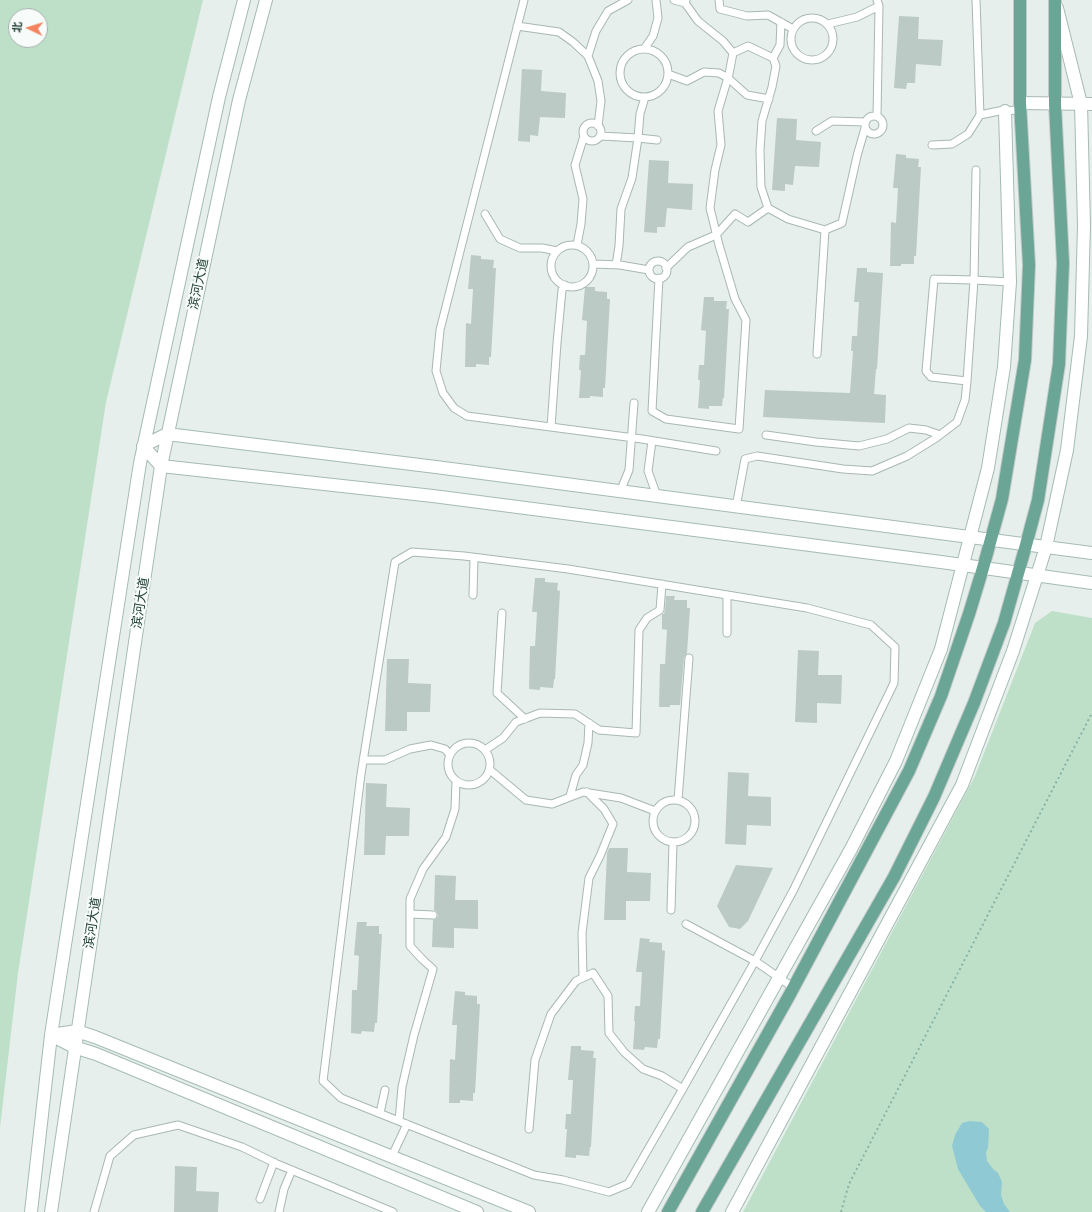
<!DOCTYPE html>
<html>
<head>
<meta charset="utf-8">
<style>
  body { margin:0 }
  #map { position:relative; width:1092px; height:1212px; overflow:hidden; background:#e6efeb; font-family:Arial,"Noto Sans SC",sans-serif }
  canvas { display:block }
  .north { position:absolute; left:8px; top:8px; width:40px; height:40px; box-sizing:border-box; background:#f7fbf9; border:1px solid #a3b1ad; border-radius:50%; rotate:274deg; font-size:11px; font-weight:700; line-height:16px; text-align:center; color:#24423a }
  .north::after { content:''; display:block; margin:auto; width:14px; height:18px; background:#f4845f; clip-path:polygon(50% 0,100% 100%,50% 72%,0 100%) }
</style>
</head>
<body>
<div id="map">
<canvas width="1092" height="1212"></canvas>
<div class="north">北</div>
</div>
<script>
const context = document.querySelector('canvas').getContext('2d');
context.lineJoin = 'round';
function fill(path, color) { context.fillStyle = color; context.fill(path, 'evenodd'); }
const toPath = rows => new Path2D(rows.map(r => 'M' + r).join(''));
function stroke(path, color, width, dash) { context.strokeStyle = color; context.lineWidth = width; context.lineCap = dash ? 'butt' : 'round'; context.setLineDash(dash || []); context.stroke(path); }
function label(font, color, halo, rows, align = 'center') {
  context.font = font + ' Arial,"Noto Sans SC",sans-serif'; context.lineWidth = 4; context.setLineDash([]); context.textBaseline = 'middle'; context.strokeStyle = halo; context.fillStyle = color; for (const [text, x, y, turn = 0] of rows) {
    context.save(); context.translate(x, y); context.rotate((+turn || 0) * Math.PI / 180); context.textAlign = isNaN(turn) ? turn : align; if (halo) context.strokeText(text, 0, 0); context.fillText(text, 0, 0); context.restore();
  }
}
const green = toPath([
  [0,0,203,0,106,402,18,973,0,1128],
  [16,16,40,16,40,40,16,40],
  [1052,611,1092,618,1092,1212,743,1212,975,776,1035,623]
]);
const water = toPath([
  [970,1121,982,1122,989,1129,988,1148,986,1152,987,1161,993,1169,998,1173,1002,1182,1001,1195,1004,1204,1010,1212,986,1212,980,1206,958,1169,952,1146,955,1135,962,1123]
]);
const building = toPath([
  [899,16,919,17,918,39,943,40,941,66,916,64,915,83,907,83,906,89,894,88],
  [522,69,542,70,541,91,566,93,565,118,540,117,538,136,530,135,530,142,518,141],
  [777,118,797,119,796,140,821,142,819,167,795,166,793,185,785,184,785,191,772,190],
  [896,154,906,155,906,158,919,159,918,167,921,167,916,256,914,256,914,264,901,264,901,266,890,266,891,222,896,223,898,188,893,188],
  [649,160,669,161,668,183,693,184,692,210,667,208,665,227,657,227,657,233,644,232],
  [471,255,481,256,481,259,494,260,493,268,496,268,491,357,489,357,489,365,476,364,476,367,465,367,466,323,471,324,473,289,468,289],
  [857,268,867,268,867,272,883,273,877,369,876,369,874,394,886,395,885,423,763,417,765,390,850,393,853,351,851,351,852,336,857,336,859,302,854,302],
  [585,287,595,287,595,291,607,292,607,299,610,299,605,388,603,388,603,397,590,396,590,398,579,398,581,370,579,370,580,355,585,355,587,321,582,320],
  [704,297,714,297,714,301,727,301,726,309,729,309,724,398,723,398,722,406,709,406,709,409,698,408,700,380,698,380,699,365,704,365,706,331,701,330],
  [535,578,545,578,545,582,558,583,557,590,560,591,555,679,554,679,553,688,540,687,540,690,529,689,530,646,535,646,537,612,532,612],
  [666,596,675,596,674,600,687,600,687,608,690,608,687,653,684,658,680,705,670,705,670,707,659,707,660,664,665,664,667,630,662,629,662,614,664,614,665,610],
  [798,650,819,651,818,675,842,675,841,704,817,703,817,723,795,722],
  [387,659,409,659,408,683,431,684,430,712,407,712,407,731,385,731],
  [728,772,749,773,748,796,771,797,771,826,747,825,746,845,725,844],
  [366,783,387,784,386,807,410,808,409,836,386,836,385,855,364,855],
  [609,848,628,848,627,872,651,873,650,901,626,901,626,920,604,920,607,853],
  [736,865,773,868,748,921,740,929,729,927,717,906],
  [435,875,456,876,455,900,478,900,478,929,454,928,454,948,432,947,433,920,437,918,438,915,436,911,434,910],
  [357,922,367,922,366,926,379,926,379,934,382,934,377,1023,375,1023,374,1032,362,1031,361,1034,351,1033,352,990,357,990,359,956,354,955],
  [640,938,650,939,649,942,662,943,662,950,665,951,660,1039,658,1039,657,1048,645,1047,644,1050,633,1049,635,1021,634,1021,635,1006,640,1006,642,972,636,972],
  [455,991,465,992,465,995,477,996,477,1004,480,1004,475,1093,473,1093,473,1101,460,1100,460,1103,449,1103,450,1059,455,1060,457,1025,452,1025],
  [571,1046,581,1046,581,1050,594,1051,593,1058,596,1058,591,1147,590,1147,589,1156,576,1155,576,1158,565,1157,567,1129,565,1129,566,1114,571,1114,573,1080,568,1080],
  [175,1166,197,1167,196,1191,219,1192,218,1212,174,1212]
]);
const path = toPath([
  [841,1212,849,1184,1092,713]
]);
const lane = toPath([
  [524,0,440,330,436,371,443,393,454,408,467,416,642,439,716,451],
  [674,0,685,3,686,0],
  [719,0,720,9,747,16,768,15,793,29],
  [976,0,980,115,999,111,1020,110],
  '791 39a21 21 0 1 1 42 0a21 21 0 1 1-42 0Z',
  [781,22,780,45,773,58,776,66,772,87,762,121,760,150,761,187,768,208,788,219,825,230,842,223,857,156,865,128],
  [828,24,857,17,879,6,877,0],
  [517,26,559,32,573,42,588,56],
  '620 73a24 24 0 1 1 48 0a24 24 0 1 1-48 0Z',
  [644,49,653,36,658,18,656,0],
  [733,53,748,46,773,58],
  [668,74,687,81,704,72,719,73,728,78,747,95,769,99],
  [645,97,640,114,638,138,657,140],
  [877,116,879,6],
  '865 125a9 9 0 1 1 18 0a9 9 0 1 1-18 0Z',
  '583 132a9 9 0 1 1 18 0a9 9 0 1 1-18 0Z',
  [598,126,601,101,598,81,588,56,596,31,608,11,628,0],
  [816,131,832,121,865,122],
  [600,136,638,138,632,178,621,209,619,246,616,265],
  [932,145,952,144,968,134,980,115],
  [976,170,974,280,1010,282],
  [485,214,500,239,520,248,542,248,557,251],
  '551 266a21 21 0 1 1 42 0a21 21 0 1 1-42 0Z',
  [577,245,581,224,583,199,575,165,584,136],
  '649 270a9 9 0 1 1 18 0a9 9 0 1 1-18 0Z',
  [594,264,620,265,649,270],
  [666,268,688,247,716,235,735,214,748,222,768,208],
  [659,278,652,411,666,419,739,429,746,320,735,299,719,245,710,208,715,170,721,145,718,111,729,74,733,53,723,41,698,21,685,3],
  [934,279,974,280,967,381,931,377,926,371,934,279],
  [817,354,825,230],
  [551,427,557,343,562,290,565,285],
  [766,435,816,442,859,446,887,439,909,428,926,430,940,435],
  [652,441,648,471,657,496],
  [620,492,629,470,634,403],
  [736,507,745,459,757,456,843,469,872,471,907,456,936,438,957,422,965,400,967,381],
  [473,595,474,558],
  [502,613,497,693,525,719],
  [727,633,727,595],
  '448 764a21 21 0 1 1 42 0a21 21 0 1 1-42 0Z',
  [485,750,503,738,516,722,540,713,575,714,599,730,636,733,639,630,647,618,660,610,662,584],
  [363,760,385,760,410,749,431,745,445,749,450,755],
  [490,770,526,800,552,804,583,792,621,798,655,811],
  [570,796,576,775,583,765,588,743,589,723],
  [678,800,689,658],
  '653 821a21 21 0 1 1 42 0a21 21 0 1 1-42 0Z',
  [671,910,673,842],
  [410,914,433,915],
  [686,924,755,961,673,1106,628,1184,609,1192,563,1180,534,1175,341,1098,323,1081,361,774,395,562,412,552,464,556,568,569,807,608,871,625,895,647,894,683,793,891,755,961,794,988],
  [583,977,582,933,589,878,600,856,613,824,604,809,587,792],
  [380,1113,385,1090],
  [399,1121,402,1087,414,1035,433,969,423,960,410,946,410,899,423,869,446,837,455,809,456,781],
  [529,1129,535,1060,551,1014,576,981,593,973,608,996,609,1033,624,1052,643,1069,662,1076,683,1089],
  [392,1156,407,1124],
  [260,1199,274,1162],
  [94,1212,110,1156,134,1135,178,1125,242,1147,277,1164,393,1212],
  [279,1212,284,1189,292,1170]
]);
const street = toPath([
  [1020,103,1092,104]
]);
const secondary = toPath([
  [1092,553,436,467,167,434,143,446,161,466,433,496,941,562,1092,583],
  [31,1212,51,1035,140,463,219,97,244,0],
  [51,1212,161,466,239,100,266,0],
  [477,1212,96,1054,74,1047,51,1035,77,1031,95,1037,529,1212],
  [648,1212,851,849,896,761,941,649,988,468,1004,367,1010,282,1005,111],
  [732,1212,962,785,1013,651,1046,547,1067,450,1081,336,1084,225,1081,104,1057,8]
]);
const primary = toPath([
  [668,1212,789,996,909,771,941,696,969,614,983,568,1002,499,1025,360,1029,265,1020,103,1020,0],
  [702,1212,894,877,934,797,974,703,1004,623,1026,545,1038,500,1059,364,1063,263,1055,104,1055,0]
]);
const streetNames = [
  ["滨河大道",199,284,-78],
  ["滨河大道",141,603,-81],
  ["滨河大道",93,923,-81]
];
fill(green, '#bfe0c8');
fill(water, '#8ec9d4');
fill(building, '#bbcac4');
stroke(lane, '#a8b8b2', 9);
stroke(street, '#a8b8b2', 14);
stroke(secondary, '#a4bbb3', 14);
stroke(primary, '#c2cac8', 14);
stroke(path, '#86b3a5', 2, [2, 3]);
stroke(lane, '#fff', 7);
stroke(street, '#fff', 12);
stroke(secondary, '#fff', 12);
stroke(primary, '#6aa596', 12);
label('13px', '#24423a', '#f7fbf9', streetNames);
</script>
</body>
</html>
